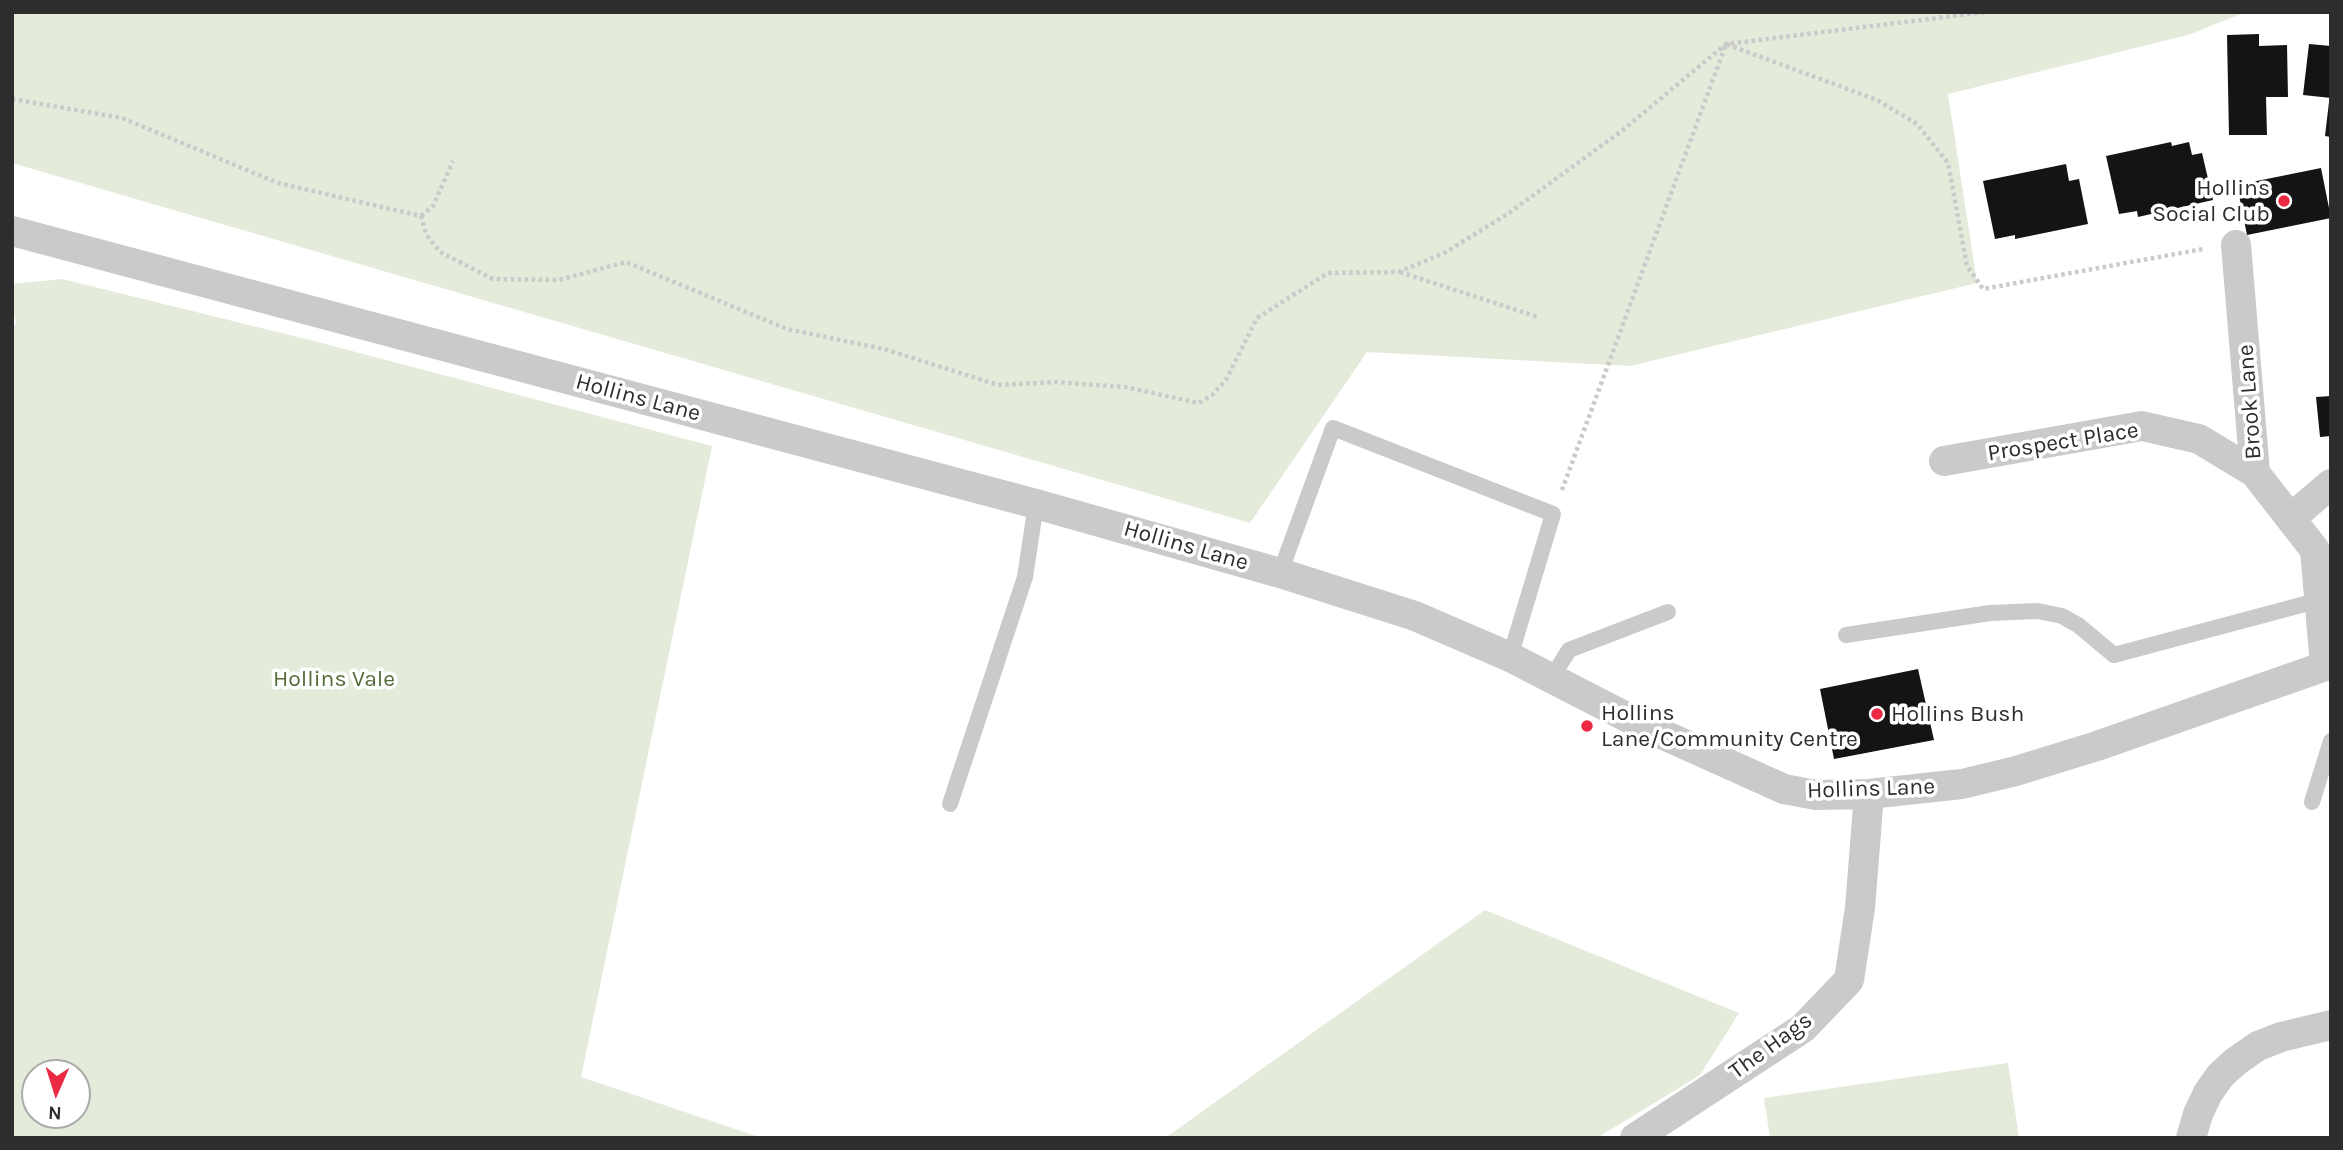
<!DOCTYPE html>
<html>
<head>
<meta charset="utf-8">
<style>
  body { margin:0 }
  #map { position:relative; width:2343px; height:1150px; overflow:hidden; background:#fff; font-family:Karla,sans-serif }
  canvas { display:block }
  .frame { position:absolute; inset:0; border:14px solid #2d2d2d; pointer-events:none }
  .north { position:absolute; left:21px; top:1059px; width:70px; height:70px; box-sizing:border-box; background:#fff; border:2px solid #ababab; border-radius:50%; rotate:183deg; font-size:19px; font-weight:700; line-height:28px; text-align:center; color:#2d2d2d }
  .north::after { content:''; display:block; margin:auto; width:24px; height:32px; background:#e92a42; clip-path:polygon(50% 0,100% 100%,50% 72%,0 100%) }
</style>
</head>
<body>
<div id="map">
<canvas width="2343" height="1150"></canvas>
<div class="frame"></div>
<div class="north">N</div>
</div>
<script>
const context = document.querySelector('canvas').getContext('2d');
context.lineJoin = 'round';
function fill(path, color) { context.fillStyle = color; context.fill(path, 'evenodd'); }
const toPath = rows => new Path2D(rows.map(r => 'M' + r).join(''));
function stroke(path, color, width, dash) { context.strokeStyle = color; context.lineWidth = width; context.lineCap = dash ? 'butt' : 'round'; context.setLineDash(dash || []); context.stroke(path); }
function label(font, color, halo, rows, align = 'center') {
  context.font = font + ' Karla,sans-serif'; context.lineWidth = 7; context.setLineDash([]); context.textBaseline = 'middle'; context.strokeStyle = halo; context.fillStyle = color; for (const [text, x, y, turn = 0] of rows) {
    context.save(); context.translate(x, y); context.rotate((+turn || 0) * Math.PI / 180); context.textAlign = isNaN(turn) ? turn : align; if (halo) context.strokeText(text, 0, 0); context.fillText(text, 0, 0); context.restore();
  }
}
const green = toPath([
  [12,12,2246,12,2188,35,1948,94,1977,283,1630,366,1367,352,1250,523,12,163],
  [62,279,314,341,712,446,581,1077,762,1138,12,1138,12,330,16,323,12,304,12,284],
  [35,1073,77,1073,77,1115,35,1115],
  [1485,910,1739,1013,1700,1075,1597,1138,1165,1138],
  [2008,1063,2019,1138,1770,1138,1764,1098]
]);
const building = toPath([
  [2259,34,2259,46,2287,45,2288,97,2266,97,2267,135,2229,135,2227,35],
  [2309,44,2331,46,2331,98,2303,95],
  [2329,102,2331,102,2331,137,2325,136],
  [2171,142,2172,146,2189,142,2192,155,2202,153,2213,200,2138,217,2137,211,2119,214,2106,156],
  [2066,164,2069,181,2079,179,2088,224,2015,239,2015,235,1995,239,1983,181],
  [2321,168,2331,218,2247,235,2237,185],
  [2331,396,2331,436,2320,437,2316,397],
  [1918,669,1934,740,1834,759,1820,689]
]);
const path = toPath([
  [12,99,122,118,278,183,421,216,426,234,440,252,493,279,559,280,626,262,787,329,884,349,998,385,1056,382,1125,387,1199,403,1212,395,1226,380,1257,318,1328,273,1399,272,1446,252,1509,213,1623,130,1726,44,1986,12],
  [421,216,433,206,453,161],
  [1400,272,1538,317],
  [1562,490,1726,44,1877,100,1917,124,1948,163,1967,266,1983,289,2203,249]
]);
const lane = toPath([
  [1280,573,1333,428,1553,514,1510,657],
  [1846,635,1990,613,2038,611,2062,616,2078,625,2114,655,2320,600],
  [1551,679,1569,650,1668,612],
  [2312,802,2331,741],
  [950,804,1025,577,1036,504]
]);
const street = toPath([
  [12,231,1036,504,1280,573,1415,616,1510,657,1644,726,1784,789,1816,795,1869,794,1962,784,2016,771,2097,746,2331,664],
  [2236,245,2255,473,2315,550,2325,665],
  [1944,461,2142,426,2199,439,2255,473],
  [2291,518,2331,484],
  [1635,1138,1803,1028,1849,980,1860,908,1869,794],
  [2191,1138,2198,1114,2208,1093,2220,1076,2235,1062,2258,1046,2281,1037,2331,1025]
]);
const markers = [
  [2284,201,7,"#e92a42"],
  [1877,714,7,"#e92a42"],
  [1587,726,7,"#e92a42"]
];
const poiNames = [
  ["Hollins",2270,188,"right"],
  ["Social Club",2270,214,"right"],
  ["Hollins",1601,713],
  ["Lane/Community Centre",1601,739],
  ["Hollins Bush",1891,714]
];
const streetNames = [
  ["Hollins Lane",638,398,15],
  ["Brook Lane",2250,402,-94],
  ["Prospect Place",2063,442,-9],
  ["Hollins Lane",1186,546,16],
  ["Hollins Lane",1871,789,-2],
  ["The Hags",1771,1046,-36]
];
const parkNames = [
  ["Hollins Vale",334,679]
];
fill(green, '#e4ebda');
fill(building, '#141414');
stroke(path, '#cacaca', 4.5, [3.5, 3.5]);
stroke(lane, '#cacaca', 16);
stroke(street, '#cacaca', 30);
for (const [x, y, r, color] of markers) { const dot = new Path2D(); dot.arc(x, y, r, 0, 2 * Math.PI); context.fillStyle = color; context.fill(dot); stroke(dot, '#fff', 2.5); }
label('23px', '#2d2d2d', '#fff', poiNames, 'left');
label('23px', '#2d2d2d', '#fff', streetNames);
label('23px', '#536a3a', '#fff', parkNames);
</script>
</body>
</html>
